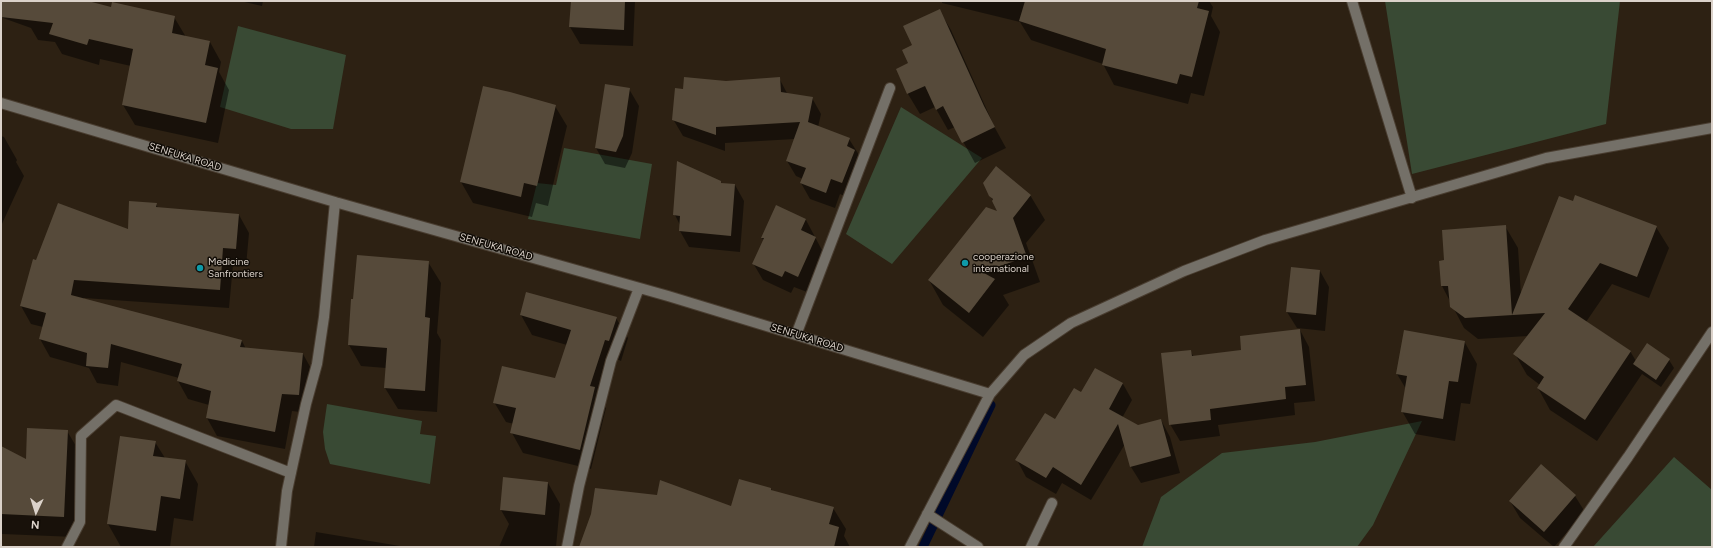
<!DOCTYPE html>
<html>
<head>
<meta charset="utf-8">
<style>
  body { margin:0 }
  #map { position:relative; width:1713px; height:548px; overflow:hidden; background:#2d2113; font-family:Figtree,sans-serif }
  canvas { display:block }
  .frame { position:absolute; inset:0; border:2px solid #dbd2ca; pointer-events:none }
  .north { position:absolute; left:16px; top:492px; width:40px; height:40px; -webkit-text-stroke:3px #110c06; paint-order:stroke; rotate:184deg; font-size:11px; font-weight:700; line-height:16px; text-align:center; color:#dbd2ca }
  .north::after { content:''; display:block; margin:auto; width:14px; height:18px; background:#dbd2ca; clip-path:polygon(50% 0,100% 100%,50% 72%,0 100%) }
</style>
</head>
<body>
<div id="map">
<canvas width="1713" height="548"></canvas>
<div class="frame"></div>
<div class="north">N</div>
</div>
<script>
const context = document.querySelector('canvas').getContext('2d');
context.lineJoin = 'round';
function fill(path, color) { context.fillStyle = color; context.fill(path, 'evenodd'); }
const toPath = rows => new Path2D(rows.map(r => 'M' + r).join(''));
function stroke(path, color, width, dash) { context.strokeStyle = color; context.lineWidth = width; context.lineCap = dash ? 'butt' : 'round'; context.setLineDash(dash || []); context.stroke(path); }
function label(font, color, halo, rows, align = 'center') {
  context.font = font + ' Figtree,sans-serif'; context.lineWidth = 3; context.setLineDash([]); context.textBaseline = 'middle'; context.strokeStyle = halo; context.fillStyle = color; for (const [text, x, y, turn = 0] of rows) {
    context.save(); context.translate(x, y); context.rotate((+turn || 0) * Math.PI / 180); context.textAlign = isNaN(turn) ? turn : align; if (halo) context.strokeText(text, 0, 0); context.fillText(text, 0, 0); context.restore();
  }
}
const green = toPath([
  [1385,1,1620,1,1606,124,1412,174],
  [238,26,346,55,333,129,291,129,220,107],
  [901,107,982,158,892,264,846,234],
  [564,148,652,164,640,239,528,219,537,183,556,185],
  [327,404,422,421,420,434,436,436,430,484,330,464,325,449,323,432],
  [1422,421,1373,525,1357,547,1142,547,1161,497,1222,453,1315,442],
  [1674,457,1712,490,1712,547,1593,547]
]);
const shadow = toPath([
  [1,1,85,1,112,9,174,17,186,37,210,42,221,62,219,72,229,90,218,143,135,125,123,105,131,66,100,59,99,65,62,54,55,42,38,40,31,28,3,18,1,14],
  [240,1,263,1,262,6],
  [572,1,635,1,633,46,580,44,570,27],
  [942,1,1209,1,1213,7,1211,16,1220,32,1204,96,1191,93,1188,104,1114,85,1103,64,1031,40,1020,22,942,3],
  [939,10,951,30,995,128,1006,148,975,163,955,127,948,130,935,107,920,114,908,94,897,69,909,63,913,46],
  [779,78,788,95,812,98,821,114,818,127,849,139,859,155,858,157,863,166,851,199,840,194,835,208,810,199,801,183,803,179,796,176,787,161,795,139,725,143,725,151,683,136,673,119,684,90,726,82],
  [629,89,639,106,632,153,625,168,605,164,596,148],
  [555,106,567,126,548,206,536,203,532,217,473,203,461,182],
  [1,136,4,137,17,160,16,162,24,176,1,226],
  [720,181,722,184,735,185,744,201,740,252,689,247,680,231,680,225,675,215],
  [984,183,1030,195,1045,220,1026,243,1040,282,1003,295,1009,305,983,337,943,305,929,280,999,213],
  [156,204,158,208,239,215,249,233,246,266,233,265,229,308,84,298,83,300,242,341,246,349,303,354,313,372,309,413,292,411,285,449,217,436,207,418,209,405,188,399,178,381,179,378,121,362,118,386,97,383,89,368,50,357,40,339,43,327,31,324,21,306,37,261,129,230],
  [776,207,806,220,824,254,807,292,794,287,791,293,763,280,753,263,764,241,762,238],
  [1505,226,1518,248,1521,295,1656,227,1669,248,1649,298,1612,284,1586,322,1630,351,1636,361,1647,345,1669,360,1674,368,1661,387,1642,374,1597,441,1550,410,1538,388,1540,385,1527,375,1515,354,1528,336,1478,339,1464,328,1442,286,1445,261],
  [428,262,441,283,437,333,441,340,437,412,398,409,385,388,386,368,361,366,349,345,352,300,354,300],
  [1320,271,1329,287,1325,331,1297,328,1287,312],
  [527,293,616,318,628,338,621,361,617,359,602,403,606,408,591,469,523,453,512,433,514,424,506,422,494,402,556,379,567,345,532,335,521,315],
  [1300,330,1309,347,1315,401,1294,403,1295,415,1218,425,1220,436,1180,441,1170,424,1190,351,1194,357,1242,351],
  [1464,341,1477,364,1470,404,1461,403,1455,441,1415,434,1402,411,1406,389,1397,374],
  [1123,384,1132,400,1122,418,1138,427,1161,420,1170,437,1180,473,1141,483,1131,467,1125,444,1091,500,1062,483,1056,494,1026,477,1017,460,1082,394],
  [67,431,79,451,75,537,2,534,1,535,1,447,27,460],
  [155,442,165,458,185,461,198,484,193,521,174,518,170,547,121,547,108,524],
  [548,483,560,504,556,547,499,547,509,524,501,510],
  [771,489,773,492,833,508,846,529,844,536,850,547,580,547,732,507],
  [1575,496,1585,512,1554,547,1520,518,1510,501],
  [316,532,400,546,401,547,314,547]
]);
const stream = toPath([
  [923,547,991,405]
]);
const building = toPath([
  [1,1,88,1,111,7,112,2,175,16,172,33,210,41,205,65,218,68,206,123,122,105,133,49,89,39,87,45,49,34,53,23,1,17],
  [571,1,625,1,624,30,569,27],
  [1025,1,1199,1,1197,8,1209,11,1192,77,1180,74,1177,84,1102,65,1106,49,1019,21],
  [940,9,984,106,995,127,962,143,943,106,936,110,925,86,907,94,896,69,908,63,902,50,912,45,903,26],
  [684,77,726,81,780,77,781,92,813,97,808,122,850,138,847,146,855,150,842,183,831,179,826,193,800,183,806,168,786,161,800,122,716,127,716,135,672,120,675,88,683,89],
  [605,84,630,88,623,136,616,152,595,148],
  [483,86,510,92,556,105,537,186,524,183,521,197,460,182],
  [677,161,721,181,721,183,735,184,731,236,679,231,680,216,673,215],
  [996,166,1031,195,1013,218,1027,257,982,272,995,279,969,313,928,280,986,207,997,211,992,201,993,199,989,196,983,183],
  [1575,195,1657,226,1637,277,1600,263,1568,309,1631,351,1585,420,1537,388,1544,377,1513,354,1545,313,1465,318,1450,307,1448,286,1441,286,1439,261,1444,260,1442,230,1506,225,1512,315,1559,196,1573,201],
  [129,201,157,203,156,207,239,214,236,249,223,248,220,290,74,280,71,295,242,340,240,347,303,353,299,395,282,394,275,432,206,418,211,391,177,381,182,364,111,344,108,368,86,366,87,353,39,339,46,313,20,306,33,259,36,260,58,203,128,229],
  [776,205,806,219,801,230,816,237,798,277,785,271,782,277,752,264,764,238,761,238],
  [357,255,429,261,425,317,430,318,425,391,384,388,387,348,348,345,351,299,353,299],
  [1291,267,1320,270,1316,315,1286,312],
  [526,292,617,317,609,341,605,340,590,386,595,387,580,450,510,433,516,408,493,403,502,366,555,378,571,330,520,315],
  [1300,329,1306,385,1285,387,1286,399,1210,409,1211,420,1169,425,1161,353,1191,350,1192,356,1241,350,1240,336],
  [1404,330,1465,341,1458,382,1449,381,1443,419,1401,412,1407,376,1396,374],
  [1647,343,1670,359,1656,380,1633,364],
  [1095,368,1123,383,1109,409,1138,425,1161,419,1171,456,1130,467,1118,424,1081,485,1053,467,1046,478,1015,460,1045,413,1055,419,1074,388,1081,392],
  [27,428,68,430,64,517,1,514,1,446,26,459],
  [120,436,156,441,153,456,186,460,180,499,161,496,156,531,107,524],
  [1541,464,1576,495,1544,532,1509,501],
  [503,477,548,482,545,515,500,510],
  [739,479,771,488,771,490,834,507,829,524,839,527,834,547,579,547,591,514,595,488,657,495,660,480,731,506]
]);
const minor = toPath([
  [1352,1,1412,198],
  [1,103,335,202,668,296,990,394],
  [796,335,890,88],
  [927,514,978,547],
  [67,547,80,522,81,436,116,405,291,473],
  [281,547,287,491,306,404,317,364,324,317,335,202],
  [567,547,579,486,611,361,639,288],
  [910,547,990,394,1024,355,1071,323,1184,271,1265,240,1546,158,1712,128],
  [1031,547,1052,503],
  [1564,547,1628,457,1712,332]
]);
const markers = [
  [965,263,4,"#0f9aa8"],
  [200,268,4,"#0f9aa8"]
];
const streetNames = [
  ["SENFUKA ROAD",185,157,17],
  ["SENFUKA ROAD",496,247,16],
  ["SENFUKA ROAD",807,338,17]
];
const poiNames = [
  ["cooperazione",973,257],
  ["international",973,269],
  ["Medicine",208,262],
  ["Sanfrontiers",208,274]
];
fill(green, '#394a34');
fill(shadow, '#0007');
stroke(stream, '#000929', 9);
fill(building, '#564a3a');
stroke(minor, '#493d30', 12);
stroke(minor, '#747068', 10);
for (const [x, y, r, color] of markers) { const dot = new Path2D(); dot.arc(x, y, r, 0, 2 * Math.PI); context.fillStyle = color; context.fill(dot); stroke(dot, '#110c06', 1.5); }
label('10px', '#dbd2ca', '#110c06', streetNames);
label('10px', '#dbd2ca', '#110c06', poiNames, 'left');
</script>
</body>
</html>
